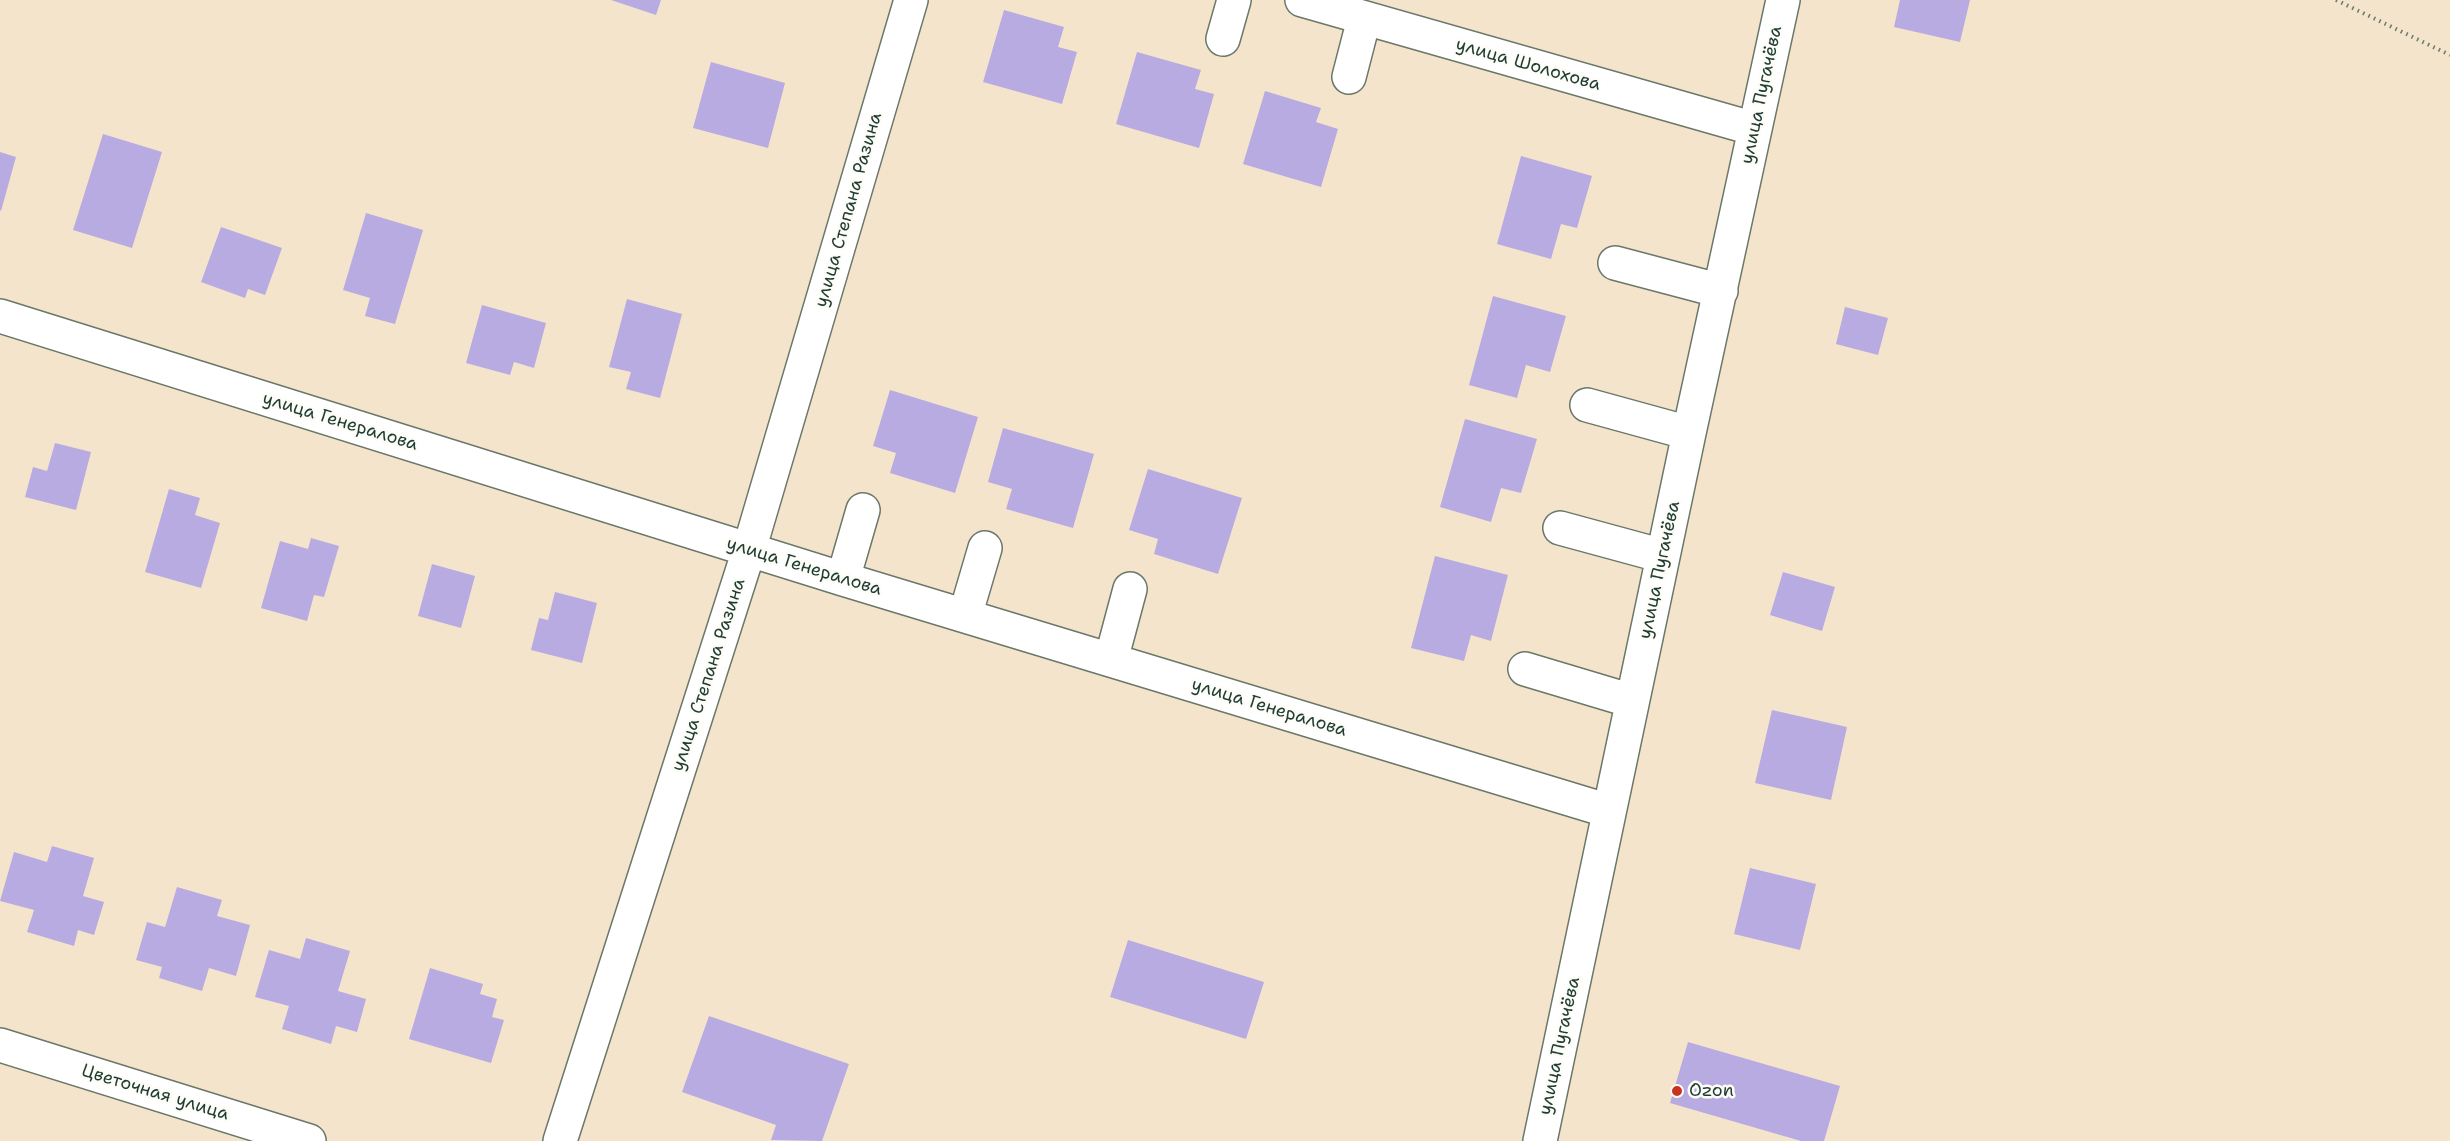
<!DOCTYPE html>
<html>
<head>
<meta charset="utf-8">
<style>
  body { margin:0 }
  canvas { display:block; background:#f5e4cc }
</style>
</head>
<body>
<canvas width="2450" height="1141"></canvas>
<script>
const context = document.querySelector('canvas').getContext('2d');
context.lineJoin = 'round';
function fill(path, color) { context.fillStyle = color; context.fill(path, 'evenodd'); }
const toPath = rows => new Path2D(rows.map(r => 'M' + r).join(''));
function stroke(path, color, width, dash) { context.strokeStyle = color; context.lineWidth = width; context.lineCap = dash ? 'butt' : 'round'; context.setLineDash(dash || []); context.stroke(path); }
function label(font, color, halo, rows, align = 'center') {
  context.font = font + ' "Shantell Sans",sans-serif'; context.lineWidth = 5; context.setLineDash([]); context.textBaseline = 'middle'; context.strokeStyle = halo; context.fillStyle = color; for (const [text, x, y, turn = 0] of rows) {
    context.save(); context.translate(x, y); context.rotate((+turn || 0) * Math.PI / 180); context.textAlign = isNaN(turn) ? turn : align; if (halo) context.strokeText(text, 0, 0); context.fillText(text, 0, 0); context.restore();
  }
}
const building = toPath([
  [611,0,661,0,656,15],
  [1900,0,1970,0,1960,42,1894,27],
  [1004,10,1064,27,1058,47,1077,52,1062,104,983,82],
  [1137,52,1201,70,1195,89,1214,94,1199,148,1116,124],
  [711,62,785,83,768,148,693,128],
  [1265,91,1321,108,1316,122,1338,129,1321,187,1243,164],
  [103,134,162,152,132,248,73,230],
  [0,152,16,157,1,211,0,210],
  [1521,156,1592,176,1577,228,1561,224,1551,259,1497,244],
  [366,213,423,230,395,324,365,316,370,298,343,290],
  [221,227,282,248,265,295,248,289,245,298,201,282],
  [1493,296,1566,316,1550,372,1526,365,1517,398,1469,385],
  [627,299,682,314,660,398,626,389,631,372,609,367],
  [482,305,546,323,534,368,514,362,510,375,466,363],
  [1845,307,1888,318,1878,355,1836,344],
  [890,390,978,417,955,493,890,473,896,453,873,446],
  [1465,419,1537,439,1521,493,1501,488,1491,522,1440,507],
  [1003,428,1094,454,1073,528,1006,509,1012,489,988,482],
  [55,443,91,452,76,510,25,497,33,467,47,471],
  [1148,469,1242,498,1218,574,1154,554,1158,539,1129,530],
  [169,489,200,498,195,515,220,523,201,588,145,572],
  [311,538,339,546,324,597,314,595,307,621,261,608,280,541,308,549],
  [1435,556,1508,575,1491,641,1471,635,1464,661,1411,648],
  [432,564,475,576,461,628,418,616],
  [1783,572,1835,587,1822,631,1770,615],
  [555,592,597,603,582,663,531,650,539,618,548,620],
  [1772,710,1847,727,1831,800,1755,783],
  [52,846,94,858,83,896,104,902,94,935,78,930,74,946,27,932,34,910,0,901,14,852,47,862],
  [1750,868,1816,884,1800,950,1734,934],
  [177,887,222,900,217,916,250,925,236,976,209,968,202,991,159,978,162,967,136,960,147,922,165,927],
  [306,938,350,951,338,991,366,999,357,1032,336,1026,331,1044,282,1029,289,1006,255,997,269,950,300,959],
  [1128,940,1264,982,1246,1039,1110,997],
  [430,968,483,984,480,994,497,999,492,1017,504,1020,491,1063,409,1039],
  [709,1016,849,1064,822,1141,771,1140,776,1125,682,1092],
  [1688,1042,1840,1086,1824,1141,1801,1141,1670,1103]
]);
const path = toPath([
  [2336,0,2450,55]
]);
const minor = toPath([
  [1302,0,1755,129],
  [1223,39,1234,0],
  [1349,77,1364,19],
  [1615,263,1721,291],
  [0,316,843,579,1609,811],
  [1587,405,1689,433],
  [1560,528,1663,556],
  [843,579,863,510],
  [965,616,985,548],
  [1111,660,1130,589],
  [1525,669,1632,701],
  [0,1045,309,1141],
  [560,1141,749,550,911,0],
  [1540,1141,1689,433,1783,0]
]);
const markers = [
  [1677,1091,6,"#c8321e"]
];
const streetNames = [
  ["улица Шолохова",1528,65,16],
  ["улица Пугачёва",1762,95,-78],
  ["улица Степана Разина",849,210,-74],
  ["улица Генералова",340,422,17],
  ["улица Генералова",804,567,17],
  ["улица Пугачёва",1660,570,-78],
  ["улица Степана Разина",709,675,-72],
  ["улица Генералова",1269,708,17],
  ["улица Пугачёва",1560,1046,-78],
  ["Цветочная улица",155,1093,17]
];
const poiNames = [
  ["Ozon",1689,1091]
];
fill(building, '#b8abe2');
stroke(minor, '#6a7769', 36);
stroke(path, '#6a7769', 4, [1.5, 4.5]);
stroke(minor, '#fff', 33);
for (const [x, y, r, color] of markers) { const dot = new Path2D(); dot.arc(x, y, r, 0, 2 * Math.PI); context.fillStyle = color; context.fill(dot); stroke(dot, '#fdfcf7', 2); }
label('18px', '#1f3d34', '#fdfcf7', streetNames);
label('18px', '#1f3d34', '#fdfcf7', poiNames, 'left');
</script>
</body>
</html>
